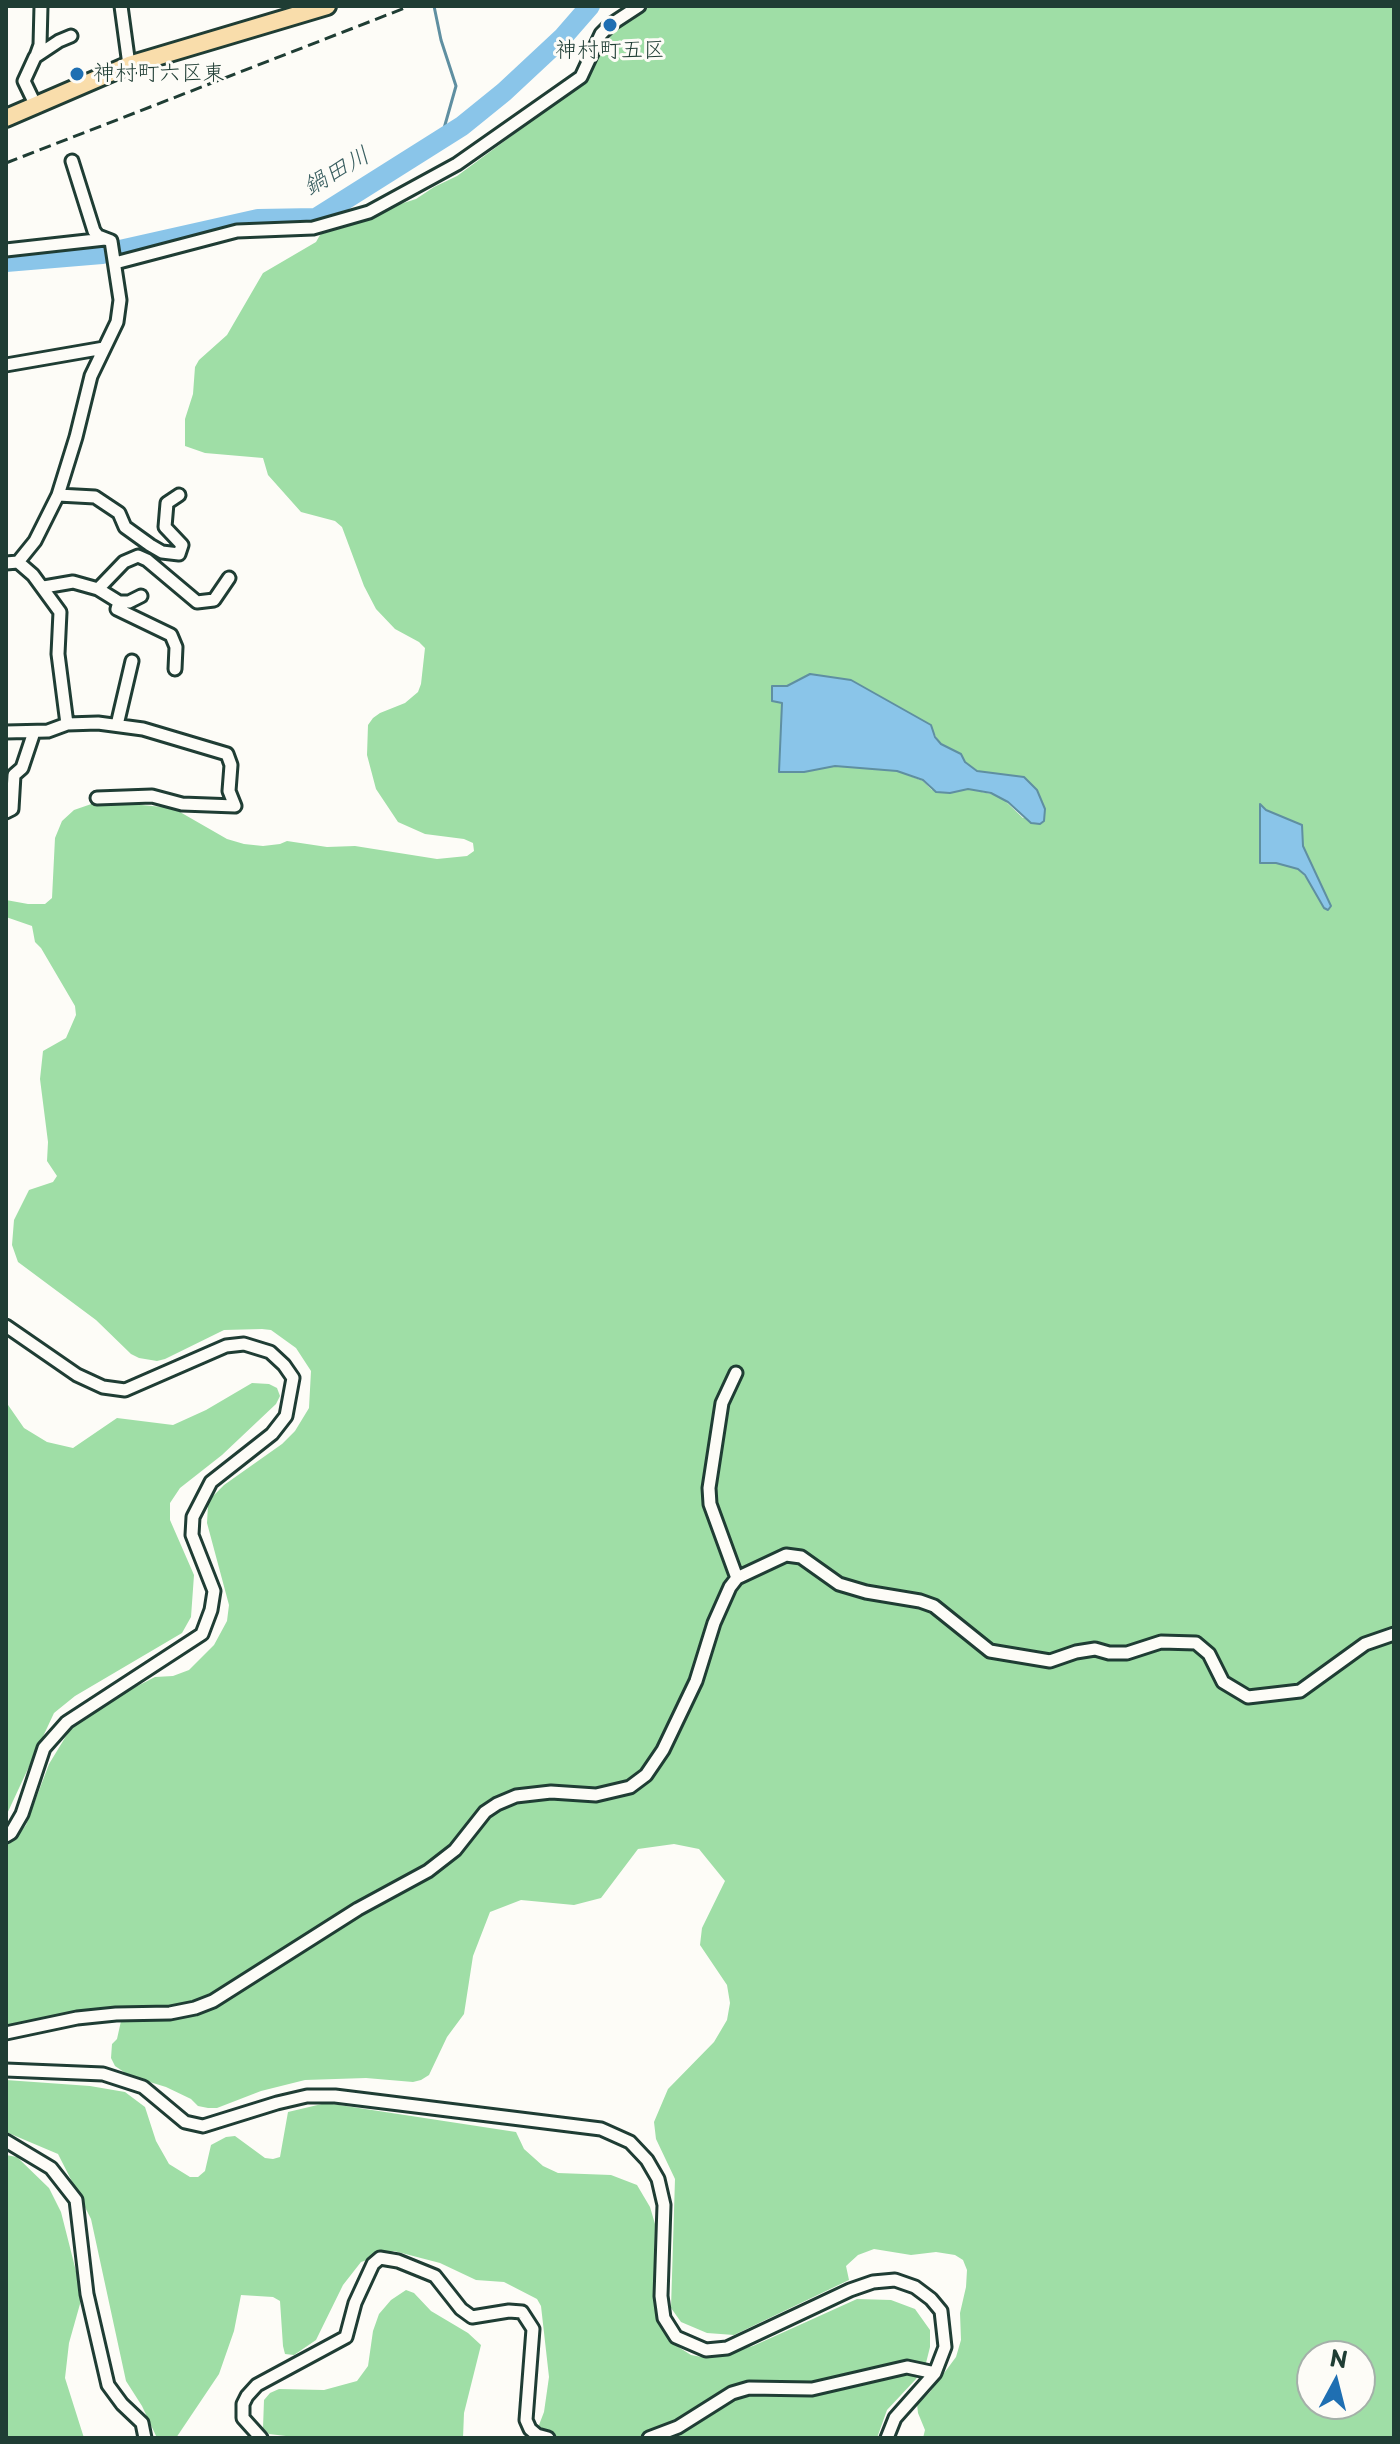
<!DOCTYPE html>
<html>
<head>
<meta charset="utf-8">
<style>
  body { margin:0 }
  #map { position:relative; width:1400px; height:2444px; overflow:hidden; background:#fdfcf7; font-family:"Playpen Sans",sans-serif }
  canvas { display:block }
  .frame { position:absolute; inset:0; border:8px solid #1f3d34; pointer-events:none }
  .north { position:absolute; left:1296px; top:2340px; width:80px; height:80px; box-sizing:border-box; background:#fdfcf7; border:2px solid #a4b0a9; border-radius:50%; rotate:7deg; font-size:22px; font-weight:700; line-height:32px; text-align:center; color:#1f3d34 }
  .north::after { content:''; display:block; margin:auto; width:28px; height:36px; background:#1f6fb2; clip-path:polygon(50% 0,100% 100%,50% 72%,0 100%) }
</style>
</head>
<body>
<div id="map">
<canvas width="1400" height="2444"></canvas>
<div class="frame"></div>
<div class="north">N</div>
</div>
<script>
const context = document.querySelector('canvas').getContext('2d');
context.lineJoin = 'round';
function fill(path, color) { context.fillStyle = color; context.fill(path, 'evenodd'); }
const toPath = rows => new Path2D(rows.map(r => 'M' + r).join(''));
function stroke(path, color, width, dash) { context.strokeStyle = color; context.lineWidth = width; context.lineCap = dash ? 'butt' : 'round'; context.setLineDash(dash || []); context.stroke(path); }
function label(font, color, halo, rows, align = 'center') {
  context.font = font + ' "Playpen Sans","Klee One",sans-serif'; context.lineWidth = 6; context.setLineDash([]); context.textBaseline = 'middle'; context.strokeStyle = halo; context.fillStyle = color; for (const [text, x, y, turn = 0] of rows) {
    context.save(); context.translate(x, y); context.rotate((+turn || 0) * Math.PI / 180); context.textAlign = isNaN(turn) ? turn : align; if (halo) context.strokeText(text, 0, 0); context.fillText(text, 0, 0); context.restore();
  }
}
const green = toPath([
  [651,6,1394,6,1394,2438,923,2438,925,2430,918,2413,917,2404,930,2392,956,2357,961,2340,960,2313,966,2287,967,2270,963,2260,955,2255,936,2252,911,2255,874,2249,858,2255,846,2266,849,2280,734,2335,707,2333,681,2322,671,2308,675,2179,656,2139,654,2122,668,2089,714,2042,727,2020,730,2003,727,1985,700,1945,702,1928,725,1881,699,1849,674,1844,638,1849,601,1898,574,1905,521,1900,490,1912,473,1956,464,2014,447,2037,429,2075,421,2080,413,2082,366,2078,305,2080,261,2091,217,2108,208,2108,198,2106,191,2099,166,2087,130,2076,115,2066,111,2058,112,2044,117,2039,121,2021,112,2015,6,2031,6,1845,15,1839,26,1825,49,1764,74,1723,110,1700,155,1677,173,1676,189,1670,214,1645,227,1621,229,1605,207,1523,208,1505,212,1497,224,1485,282,1444,295,1431,309,1408,311,1371,296,1348,271,1330,262,1329,224,1330,165,1359,157,1361,139,1358,131,1354,96,1320,18,1262,12,1245,14,1220,29,1190,53,1182,57,1176,47,1161,48,1142,40,1079,43,1051,66,1038,76,1015,75,1006,41,948,35,942,32,926,6,917,6,900,28,904,45,904,52,898,55,838,62,821,74,810,100,801,173,808,227,839,244,844,263,846,280,844,287,841,327,847,355,846,437,859,467,856,474,851,473,843,464,839,425,834,398,822,376,789,367,755,368,725,373,718,380,713,405,703,418,692,421,684,425,648,419,642,395,629,376,609,364,586,342,527,335,521,301,512,268,475,263,458,205,453,185,446,185,419,193,394,195,367,199,360,227,335,263,273,316,242,320,235,334,225,416,199,434,187,457,176,585,82,616,27],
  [810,674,931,729,941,744,961,754,964,762,977,771,1024,777,1037,790,1045,809,1023,818,1000,796,968,789,950,793,932,790,923,781,897,771,835,766,804,772,780,772,782,703,787,686],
  [1261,805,1266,810,1302,825,1303,846,1331,906,1324,908,1314,886,1298,869,1276,863,1268,864],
  [1312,2356,1360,2356,1360,2404,1312,2404],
  [252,1383,269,1384,277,1388,280,1396,276,1404,222,1455,180,1488,170,1503,170,1520,194,1575,191,1617,182,1633,75,1696,54,1713,6,1816,6,1402,24,1428,47,1442,73,1448,117,1418,173,1425,206,1410],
  [6,2080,90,2086,125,2092,145,2107,156,2141,169,2164,190,2177,198,2177,205,2171,211,2145,226,2137,235,2136,265,2158,273,2159,280,2157,288,2112,326,2103,516,2132,524,2149,543,2166,558,2173,611,2175,637,2185,650,2207,655,2224,654,2292,657,2318,669,2341,691,2355,707,2358,753,2346,857,2299,891,2300,915,2309,930,2330,930,2347,926,2363,916,2379,887,2410,877,2438,534,2438,544,2412,549,2377,541,2306,537,2299,504,2282,476,2280,440,2263,394,2251,361,2262,343,2285,316,2340,294,2355,285,2354,283,2346,280,2301,273,2297,241,2295,234,2331,219,2374,176,2438,157,2438,142,2406,126,2381,91,2219,58,2154,6,2132],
  [6,2155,17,2157,49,2188,61,2212,80,2287,80,2304,69,2343,65,2378,84,2438,6,2438],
  [406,2290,414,2293,431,2311,468,2333,481,2345,464,2413,463,2438,303,2438,269,2434,263,2428,264,2400,270,2393,279,2389,324,2390,357,2381,368,2366,373,2331,379,2314,391,2300]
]);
const water = toPath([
  [810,674,851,680,931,725,935,737,941,744,961,754,965,762,977,771,1024,777,1037,790,1045,809,1044,821,1040,824,1031,823,1008,802,991,793,968,789,950,793,936,792,923,780,897,771,835,766,804,772,779,772,782,703,772,701,772,686,787,686,810,674],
  [1260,804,1266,810,1302,825,1303,846,1331,906,1328,910,1324,908,1305,875,1298,869,1276,863,1260,863,1260,804]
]);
const stream = toPath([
  [434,6,441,40,456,86,441,139]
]);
const river = toPath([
  [6,262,102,254,258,219,316,218,462,126,504,92,563,37,590,6]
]);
const minor = toPath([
  [121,6,129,65],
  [36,56,40,45,41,6],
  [35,104,24,81,35,57,59,41,71,36],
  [6,250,105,239],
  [115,263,237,231,313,228,369,212,457,164,581,77,601,34,610,25,639,6],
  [6,365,104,348],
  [58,495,95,497,119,513,125,527,150,545,162,552,179,554,182,545,165,527,167,503,179,495],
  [18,562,35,541,58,495,76,437,91,376,117,322,120,300,111,241,98,236,94,231,72,161],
  [6,563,18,562,33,575,60,612,58,654,67,724],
  [44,587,73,582,98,589,124,562,138,556,147,560,197,602,214,600,229,578],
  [98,589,119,602,129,602,141,596],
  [119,602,117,609,171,635,176,647,175,669],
  [117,725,132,661],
  [6,732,48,731,67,724,98,723,143,729,227,754,231,765,229,791,235,806,182,804,152,796,97,798],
  [6,812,12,809,14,775,22,768,34,732],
  [6,1326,77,1375,103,1387,125,1390,226,1346,244,1344,270,1352,284,1365,293,1378,286,1416,272,1434,211,1482,193,1517,192,1535,214,1591,211,1610,202,1634,67,1722,44,1748,22,1814,11,1833,6,1836],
  [736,1373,722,1403,709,1488,710,1504,737,1578],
  [6,2033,77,2018,116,2014,170,2013,195,2008,213,2001,358,1909,428,1871,455,1850,485,1812,497,1804,516,1796,551,1792,596,1795,630,1787,646,1775,663,1750,696,1681,714,1623,730,1587,737,1578,786,1555,801,1557,839,1584,866,1592,920,1601,934,1606,990,1651,1050,1661,1076,1652,1095,1649,1109,1653,1127,1653,1161,1642,1196,1643,1209,1654,1223,1682,1248,1697,1300,1691,1365,1644,1394,1634],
  [6,2070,103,2074,143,2087,185,2122,203,2126,277,2103,307,2096,335,2096,601,2129,630,2142,647,2160,658,2179,664,2205,661,2296,664,2318,676,2337,706,2350,727,2348,850,2290,873,2282,895,2280,915,2287,931,2299,941,2311,945,2347,935,2373,895,2418,887,2438],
  [6,2141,51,2168,76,2200,87,2294,108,2385,122,2404,142,2423,145,2438],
  [261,2438,243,2418,243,2404,247,2396,257,2385,346,2337,355,2303,373,2264,380,2258,398,2261,435,2276,461,2309,472,2317,509,2311,522,2312,533,2329,526,2420,530,2429,537,2435,548,2438],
  [649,2438,678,2427,732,2393,749,2388,812,2389,907,2367,935,2373]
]);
const highway = toPath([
  [6,118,129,65,327,6]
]);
const rail = toPath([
  [6,163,410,6]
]);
const markers = [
  [610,25,8,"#1f6fb2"],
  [77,74,8,"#1f6fb2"]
];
const poiNames = [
  ["神村町五区",610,51],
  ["神村町六区東",93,74,"left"]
];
const waterNames = [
  ["鍋田川",337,172,-30]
];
fill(green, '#9fdea6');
fill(water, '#8ac5e9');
stroke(water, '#5f8fa1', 2);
stroke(stream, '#5f8fa1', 3);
stroke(river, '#8ac5e9', 20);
stroke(minor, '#1f3d34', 17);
stroke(highway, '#1f3d34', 22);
stroke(minor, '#fdfcf7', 11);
stroke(highway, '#f9ddab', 16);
stroke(rail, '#1f3d34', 3, [12, 6]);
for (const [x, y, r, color] of markers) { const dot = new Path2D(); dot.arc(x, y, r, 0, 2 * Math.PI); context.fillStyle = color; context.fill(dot); stroke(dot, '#fdfcf7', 3); }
label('22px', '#1f3d34', '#fdfcf7', poiNames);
label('italic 24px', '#3a5f61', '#fdfcf7', waterNames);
</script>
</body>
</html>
